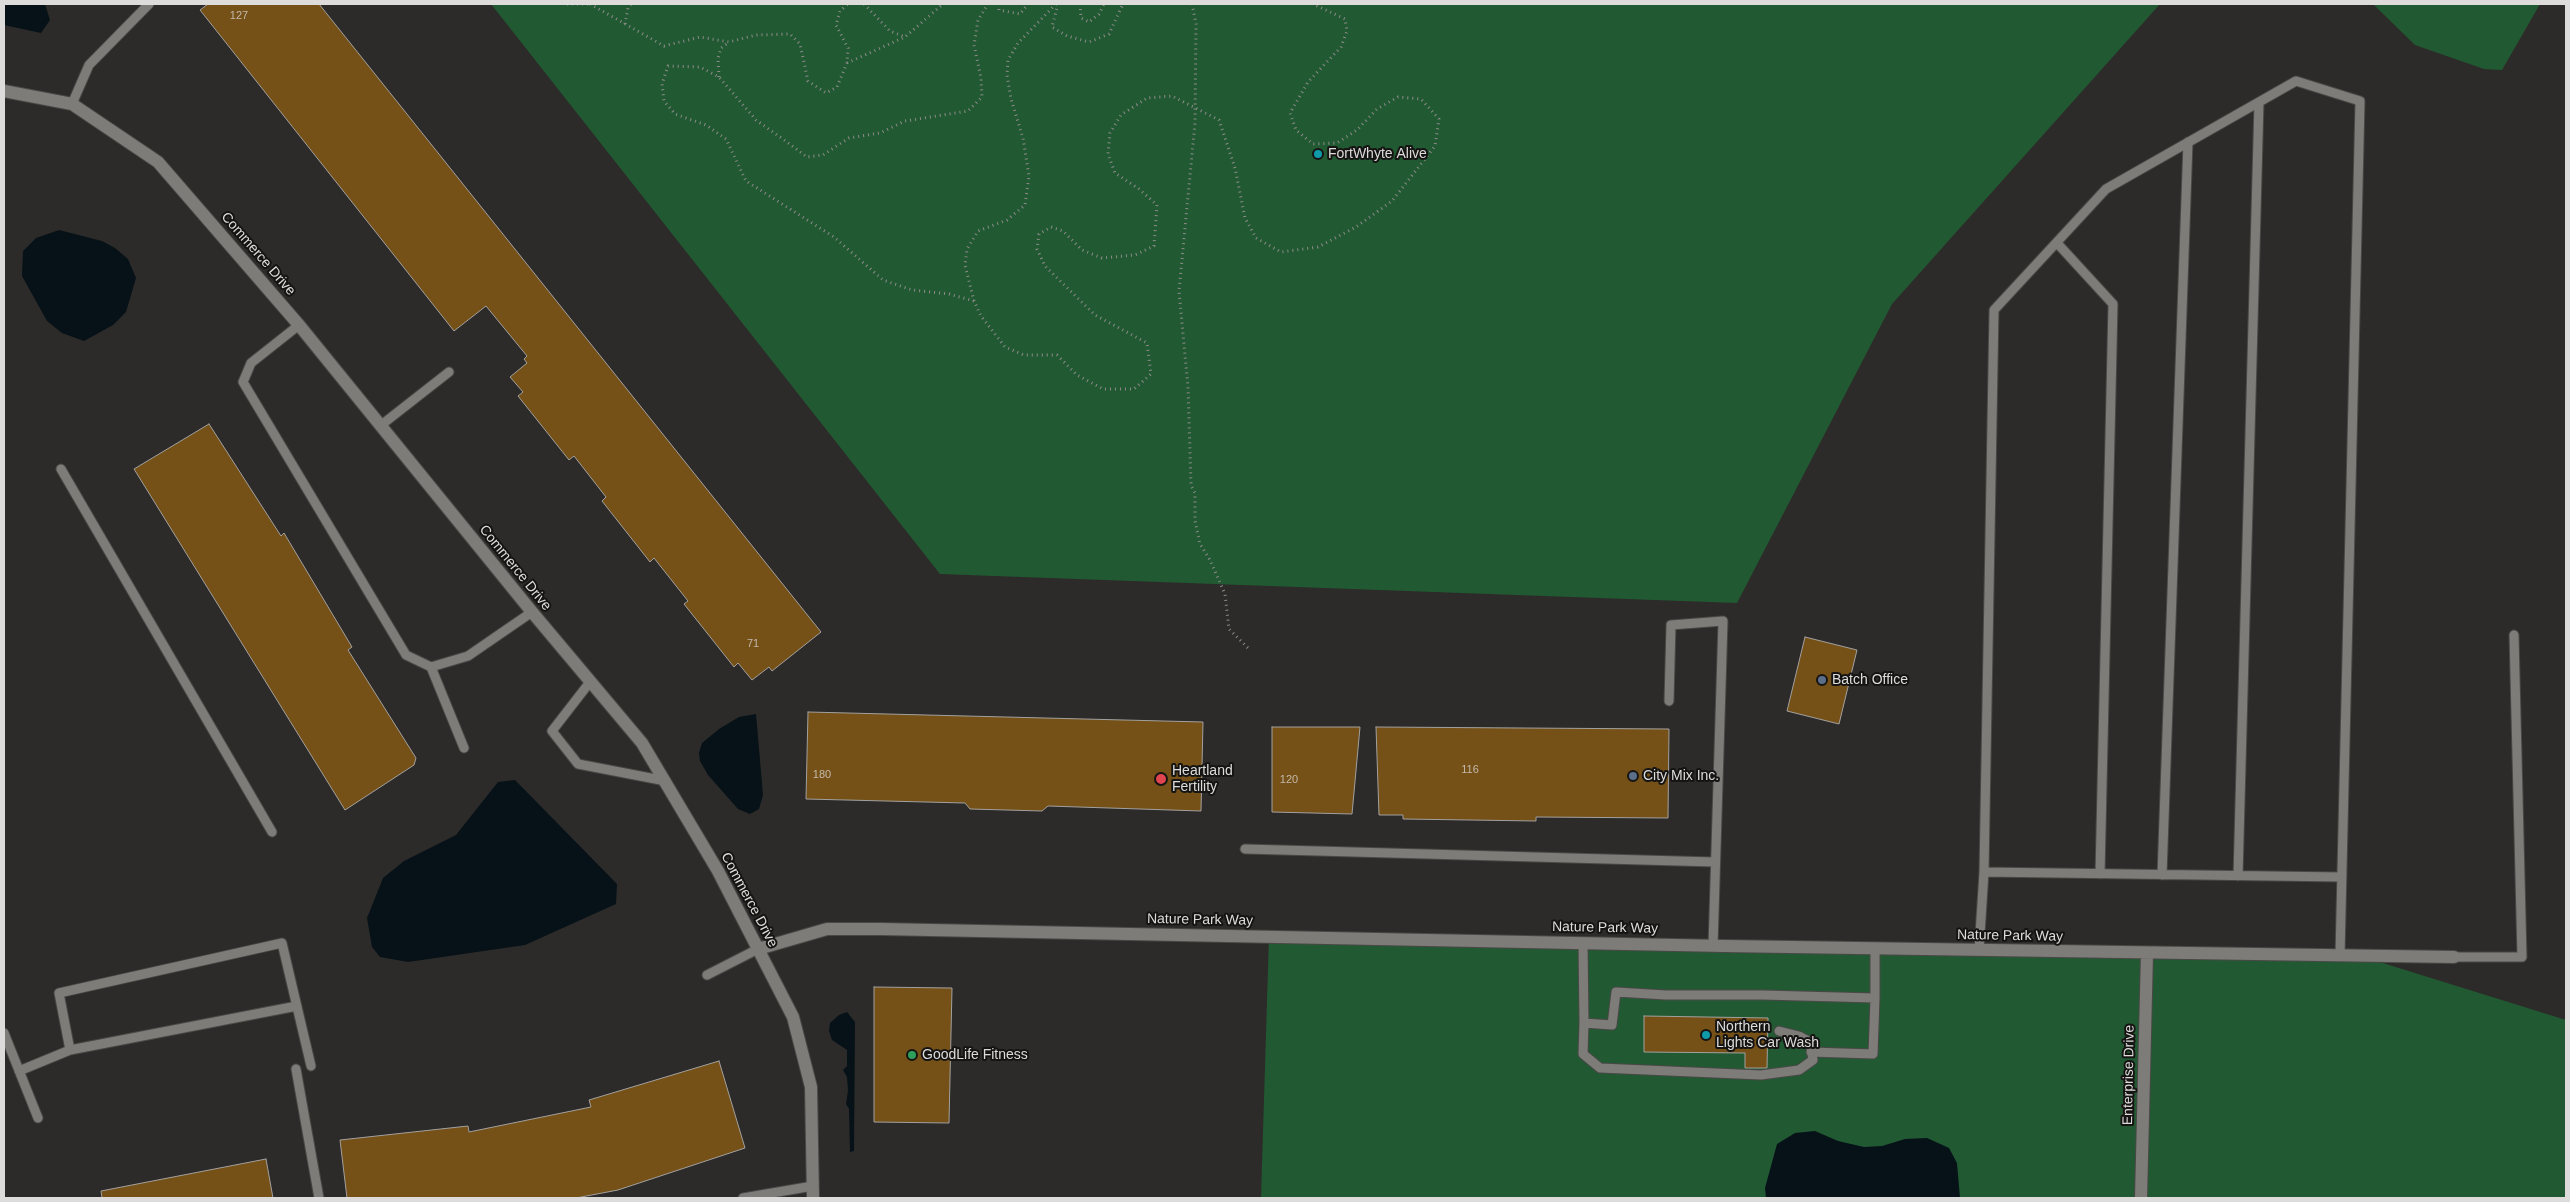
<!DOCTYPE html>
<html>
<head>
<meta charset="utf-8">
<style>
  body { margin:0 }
  #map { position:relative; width:2570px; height:1202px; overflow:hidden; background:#2d2b29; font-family:Arial,sans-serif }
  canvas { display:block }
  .frame { position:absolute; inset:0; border:5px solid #dddcdb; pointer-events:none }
</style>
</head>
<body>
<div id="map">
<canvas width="2570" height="1202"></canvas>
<div class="frame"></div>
</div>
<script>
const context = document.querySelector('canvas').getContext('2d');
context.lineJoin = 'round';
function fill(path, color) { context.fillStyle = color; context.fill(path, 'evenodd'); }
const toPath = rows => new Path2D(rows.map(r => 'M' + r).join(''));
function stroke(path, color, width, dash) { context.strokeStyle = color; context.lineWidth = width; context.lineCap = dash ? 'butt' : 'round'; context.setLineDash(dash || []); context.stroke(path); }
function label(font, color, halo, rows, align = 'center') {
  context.font = font + ' Arial,sans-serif'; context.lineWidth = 4; context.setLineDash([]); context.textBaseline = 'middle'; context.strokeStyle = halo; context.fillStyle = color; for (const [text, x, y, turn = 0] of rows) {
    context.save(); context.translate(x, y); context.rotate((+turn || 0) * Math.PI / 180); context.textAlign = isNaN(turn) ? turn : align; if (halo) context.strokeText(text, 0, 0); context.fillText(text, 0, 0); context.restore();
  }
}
const green = toPath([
  [491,4,2160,4,1892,304,1737,603,940,574],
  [2373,4,2540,4,2502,70,2484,69,2415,45],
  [1269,936,2357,955,2566,1020,2566,1198,1261,1198]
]);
const water = toPath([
  [4,4,45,4,50,20,41,33,4,25],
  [59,230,102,241,115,248,128,259,136,278,126,312,113,325,84,341,62,333,47,321,22,276,23,251,36,238],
  [756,714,763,795,759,809,750,814,738,809,708,775,700,761,699,753,702,743,719,729,739,717],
  [515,780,617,884,616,904,525,945,408,962,380,957,372,947,367,918,383,878,404,861,456,835,498,782],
  [847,1012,855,1022,854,1151,850,1152,849,1109,846,1104,848,1090,847,1077,843,1070,847,1066,847,1050,832,1040,829,1031,830,1023,839,1015],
  [1815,1131,1838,1141,1864,1147,1882,1146,1905,1139,1927,1138,1949,1148,1957,1163,1960,1198,1766,1198,1765,1188,1777,1144,1795,1133]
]);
const building = toPath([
  [208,4,319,4,821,632,772,671,769,667,752,680,738,663,734,667,684,604,688,601,654,558,650,562,602,501,606,497,574,456,569,460,518,396,523,392,510,377,527,363,524,359,527,356,486,306,454,331,200,10,208,4],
  [209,424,281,536,284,533,352,647,348,650,416,758,414,765,345,810,134,469,209,424],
  [1805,637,1857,650,1839,724,1787,711,1805,637],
  [808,712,1203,722,1201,811,1048,806,1042,811,970,809,965,803,806,799,808,712],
  [1272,727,1360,727,1352,814,1272,812,1272,727],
  [1376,727,1669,729,1668,818,1536,817,1536,821,1403,819,1403,815,1379,815,1376,727],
  [874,987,952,988,949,1123,874,1122,874,987],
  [1644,1016,1768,1018,1767,1068,1745,1068,1745,1053,1644,1052,1644,1016],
  [719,1061,745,1148,618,1190,576,1198,347,1198,340,1140,468,1126,469,1132,591,1107,589,1100,719,1061],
  [266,1159,273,1198,102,1198,101,1191,266,1159]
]);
const path = toPath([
  [567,4,590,4],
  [590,4,664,46,700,37,729,42,756,35,790,34,800,44,808,81,826,93,837,87,847,63,848,48,836,25,840,11,848,4],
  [864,4,890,31,905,37,943,4],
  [999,4,999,10,1020,14,1028,4],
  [1056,4,1018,43,1008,60,1007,75,1011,99,1023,138,1029,176,1025,205,1007,220,978,231,967,249,965,265,974,301,981,316,1005,347,1024,355,1057,355,1077,375,1103,389,1134,389,1151,374,1147,343,1095,315,1045,266,1037,249,1039,234,1051,227,1063,231,1082,250,1102,258,1135,255,1154,246,1157,205,1139,189,1115,173,1108,154,1110,133,1121,115,1147,98,1172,96,1219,120,1235,168,1245,218,1256,238,1281,252,1318,247,1356,227,1392,201,1435,146,1439,119,1421,99,1398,97,1377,109,1357,130,1337,143,1313,144,1296,130,1290,113,1308,82,1341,47,1347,31,1345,19,1313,4],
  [1058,4,1052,27,1067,36,1089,42,1109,34,1123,4],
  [1080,4,1081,18,1089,22,1099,14,1104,4],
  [1192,4,1196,24,1195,123,1179,291,1188,387,1191,485,1195,493,1195,521,1200,544,1210,560,1225,594,1229,629,1250,650],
  [625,24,628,8,631,4],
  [847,63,905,37],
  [719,77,718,58,721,48,729,42],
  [974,301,949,294,912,290,883,280,834,237,746,181,726,139,706,125,675,114,664,101,662,84,668,66,700,67,719,77,756,120,787,142,807,157,823,155,849,138,880,133,905,121,968,111,982,97,981,78,974,45,978,20,988,4]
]);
const lane = toPath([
  [72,104,89,65,149,4],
  [2057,243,2113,304,2100,874],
  [299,325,251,363,243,382,406,655,431,667,468,656,532,612],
  [380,426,449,372],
  [61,469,272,832],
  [431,667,464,748],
  [590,682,552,731,578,764,666,781],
  [1669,701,1671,625,1723,621,1713,946],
  [1245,849,1715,862],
  [1984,872,1994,310,2106,189,2296,81,2360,101,2340,955],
  [2162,875,2188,142],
  [2238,876,2259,102],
  [1583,943,1584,1023,1612,1025,1616,992,1666,995,1763,995,1875,998,1875,949],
  [1979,950,1984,872,2341,877],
  [2454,957,2522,957,2514,635],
  [707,975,758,949],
  [297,1006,70,1050,59,993,282,943,311,1066],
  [1584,1023,1583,1054,1600,1068,1761,1075,1799,1070,1813,1060,1810,1042,1799,1036,1779,1031],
  [4,1033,38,1118],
  [1811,1052,1873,1054,1875,998],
  [296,1069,319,1198],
  [19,1071,70,1050],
  [743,1198,813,1186]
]);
const street = toPath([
  [4,91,72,104,158,162,299,325,532,612,642,743,718,871,793,1017,811,1087,813,1198],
  [758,949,827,929,881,929,1724,946,2454,957],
  [2141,1198,2147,953]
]);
const markers = [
  [1318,154,5,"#0f9aa8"],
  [1822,680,5,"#5c6f8a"],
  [1633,776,5,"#5c6f8a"],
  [1161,779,6,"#e0444e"],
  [1706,1035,5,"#0f9aa8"],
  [912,1055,5,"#2e9e5b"]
];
const numberNames = [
  ["127",239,16],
  ["71",753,644],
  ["116",1470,770],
  ["180",822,775],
  ["120",1289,780]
];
const poiNames = [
  ["FortWhyte Alive",1328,154],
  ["Batch Office",1832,680],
  ["Heartland",1172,771],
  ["Fertility",1172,787],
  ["City Mix Inc.",1643,776],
  ["Northern",1716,1027],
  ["Lights Car Wash",1716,1043],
  ["GoodLife Fitness",922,1055]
];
const streetNames = [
  ["Commerce Drive",258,254,49],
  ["Commerce Drive",515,568,51],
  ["Commerce Drive",749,900,62],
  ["Nature Park Way",1200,920,1],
  ["Nature Park Way",1605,928,1],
  ["Nature Park Way",2010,936,1],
  ["Enterprise Drive",2129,1075,-89]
];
fill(green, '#215a32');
fill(water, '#061218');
fill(building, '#755118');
stroke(building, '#a3a19f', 1);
stroke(lane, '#494846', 11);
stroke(street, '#494846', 14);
stroke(path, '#8d8b8a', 3, [1, 4]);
stroke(lane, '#7e7c79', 9);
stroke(street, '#7e7c79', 12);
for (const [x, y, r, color] of markers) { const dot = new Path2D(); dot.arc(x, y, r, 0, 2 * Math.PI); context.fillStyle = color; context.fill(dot); stroke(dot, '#151413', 2); }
label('11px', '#c3b9aa', null, numberNames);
label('14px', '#dddcdb', '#151413', poiNames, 'left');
label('14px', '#dddcdb', '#151413', streetNames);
</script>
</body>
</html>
